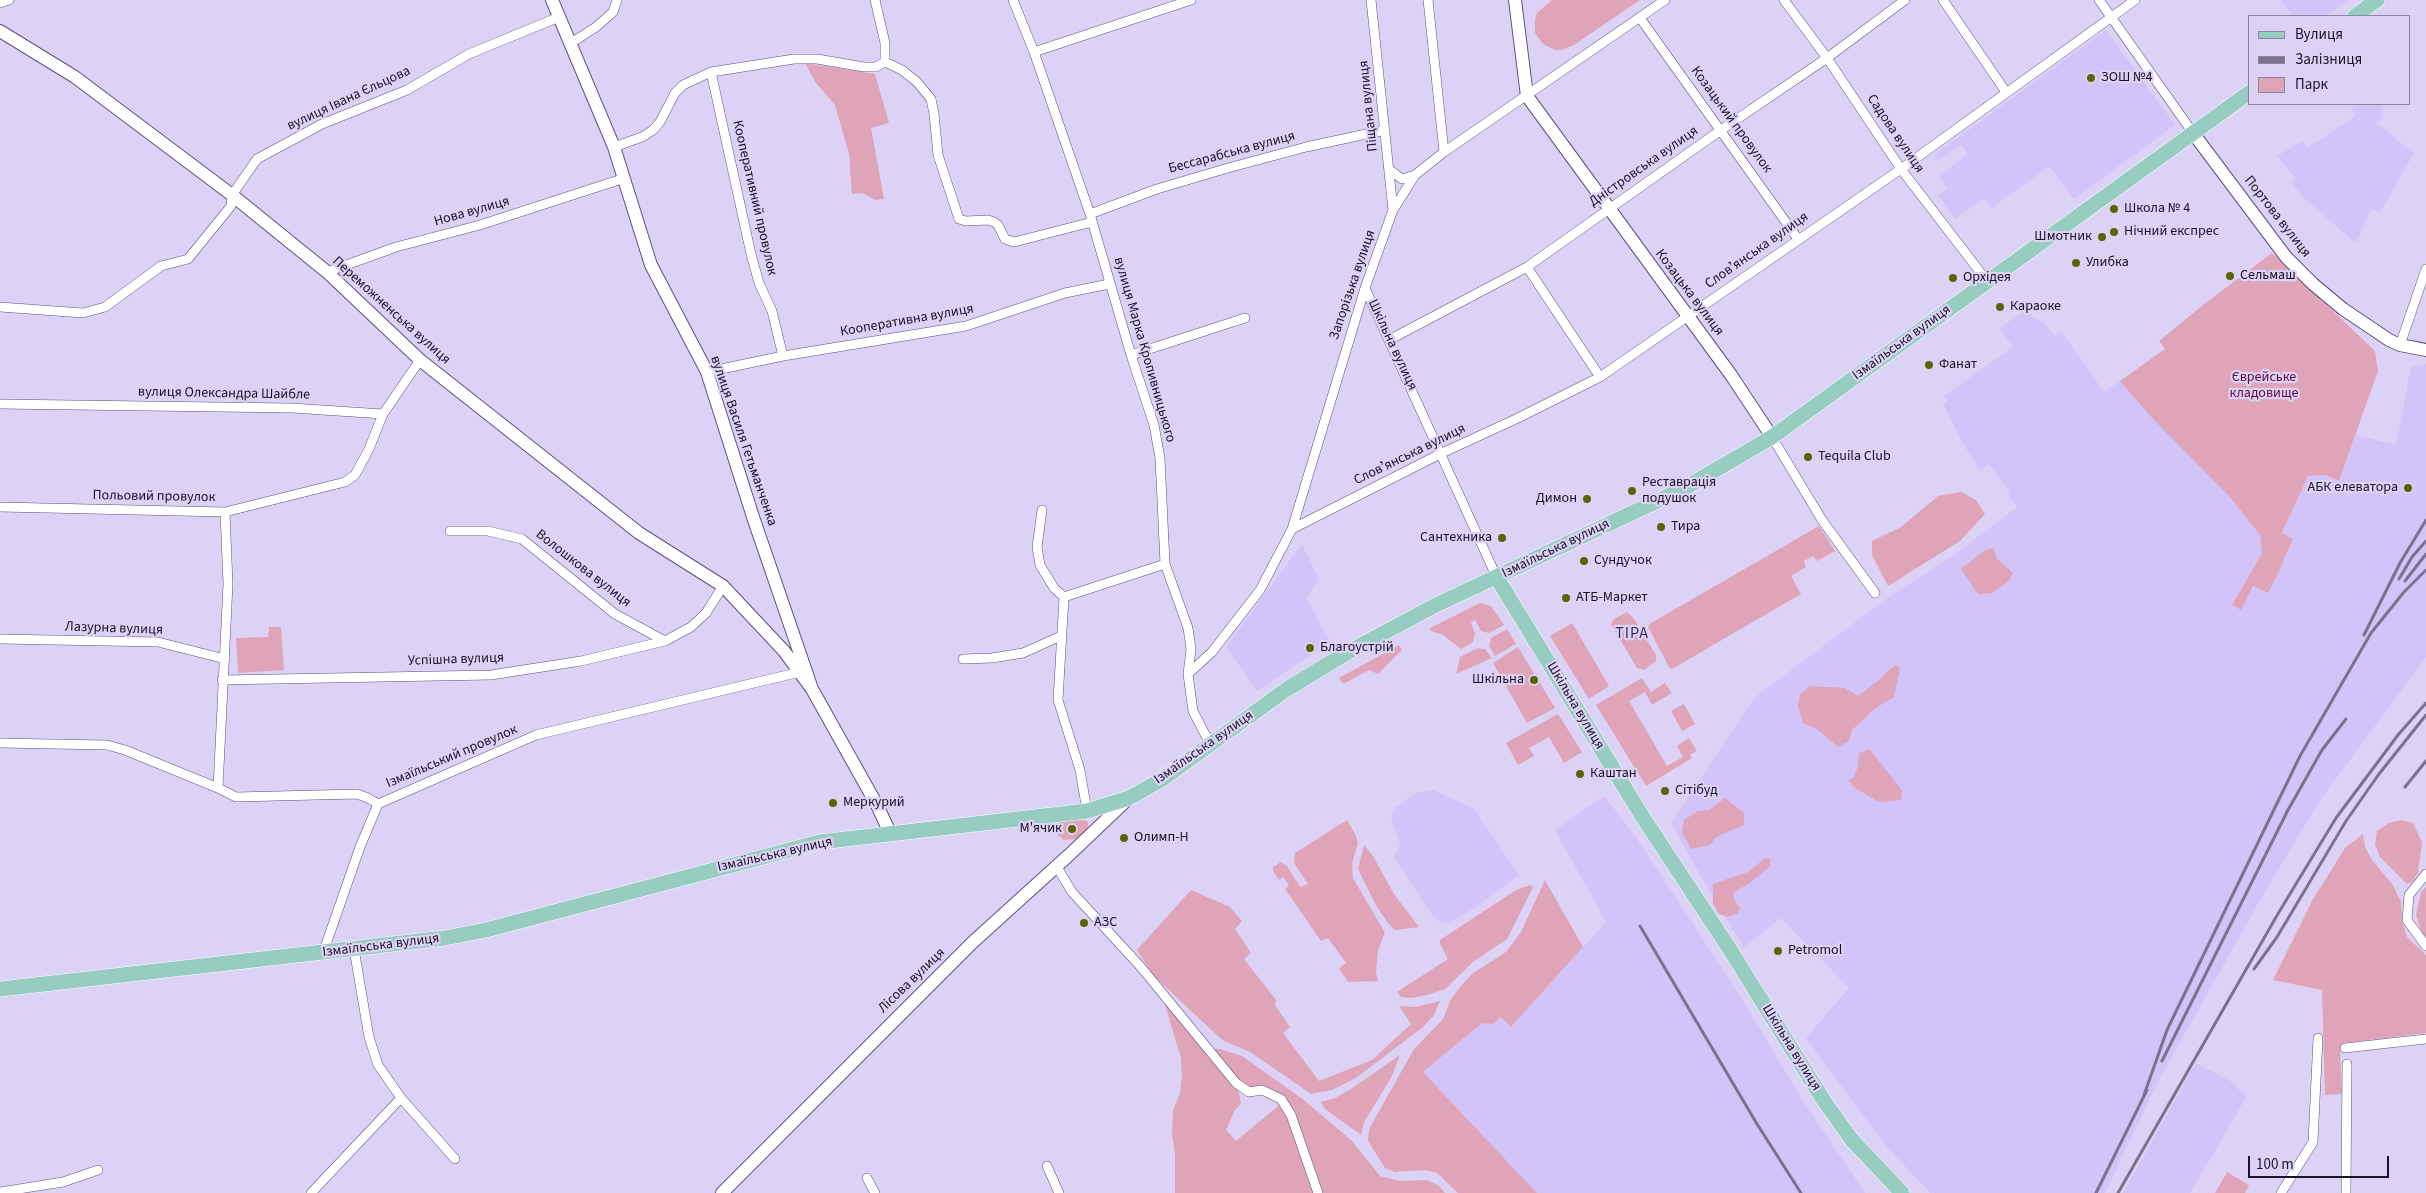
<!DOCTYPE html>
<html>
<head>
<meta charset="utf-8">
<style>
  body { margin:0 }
  #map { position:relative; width:2426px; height:1193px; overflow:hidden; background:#dcd2f6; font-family:"Source Sans 3",sans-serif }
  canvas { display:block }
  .legend { position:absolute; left:2248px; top:15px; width:162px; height:90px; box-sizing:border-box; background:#dcd2f6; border:1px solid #8e85a3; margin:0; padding:6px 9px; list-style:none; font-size:15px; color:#191227 }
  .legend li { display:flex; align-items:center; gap:10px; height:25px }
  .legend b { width:25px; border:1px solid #8e85a3 }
  .scale { position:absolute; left:2248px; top:1156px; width:141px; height:22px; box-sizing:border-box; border:2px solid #191227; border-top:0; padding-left:6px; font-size:15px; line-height:18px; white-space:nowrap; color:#191227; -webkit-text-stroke:4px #dcd2f6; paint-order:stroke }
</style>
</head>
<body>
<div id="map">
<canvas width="2426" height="1193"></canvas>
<ul class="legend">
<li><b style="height:6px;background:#97ccc1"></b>Вулиця</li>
<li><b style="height:6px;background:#7a728e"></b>Залізниця</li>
<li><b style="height:14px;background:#e0a4b8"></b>Парк</li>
</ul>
<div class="scale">100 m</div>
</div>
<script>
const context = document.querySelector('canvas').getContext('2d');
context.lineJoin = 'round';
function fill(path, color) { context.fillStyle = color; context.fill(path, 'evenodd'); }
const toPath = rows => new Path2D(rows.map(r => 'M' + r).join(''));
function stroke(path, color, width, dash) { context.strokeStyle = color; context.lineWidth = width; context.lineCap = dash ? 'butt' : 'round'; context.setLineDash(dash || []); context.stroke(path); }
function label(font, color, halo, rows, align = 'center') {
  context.font = font + ' "Source Sans 3",sans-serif'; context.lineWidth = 4.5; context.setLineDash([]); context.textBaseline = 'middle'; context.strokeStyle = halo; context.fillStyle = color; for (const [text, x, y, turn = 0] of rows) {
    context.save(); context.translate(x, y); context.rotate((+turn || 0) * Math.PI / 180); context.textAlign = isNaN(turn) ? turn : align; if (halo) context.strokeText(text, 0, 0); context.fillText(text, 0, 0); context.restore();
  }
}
const built = toPath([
  [2281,0,2348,0,2326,16,2293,16],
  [2106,30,2175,125,2074,199,2049,166,1992,208,1984,198,1955,219,1938,195,1947,188,1939,176,1968,154,1961,145,1938,161,1934,155],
  [2357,104,2380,104,2384,109,2380,111,2384,118,2376,123,2414,153,2380,212,2371,209,2357,241,2353,241,2304,198,2292,183,2295,177,2277,156,2302,141,2307,148,2355,116,2351,107],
  [2027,309,2033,318,2044,322,2054,336,2061,331,2104,392,2120,381,2150,416,2229,496,2260,535,2262,552,2232,605,2241,610,2254,585,2268,593,2279,571,2293,540,2282,533,2308,476,2325,475,2339,481,2356,435,2396,445,2411,366,2426,364,2426,657,2321,799,2263,895,2161,1076,2105,1193,1930,1193,1886,1146,1806,1038,1849,988,1781,918,1744,947,1713,898,1671,823,1754,698,1893,594,1950,558,2017,507,2008,495,2010,493,1989,464,1980,470,1962,442,1943,404,1947,401,1944,396,2013,347,2000,328],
  [1302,544,1319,580,1306,597,1330,642,1257,691,1226,647],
  [1433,790,1473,808,1519,875,1473,909,1445,924,1434,918,1394,857,1400,846,1391,817,1395,808,1416,793],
  [1604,796,1633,833,1739,994,1805,1104,1865,1193,1537,1193,1423,1072,1482,1023,1493,1024,1501,1017,1511,1027,1606,922,1555,830],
  [2196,1063,2234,1083,2239,1090,2247,1095,2237,1113,2190,1193,2123,1193]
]);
const green = toPath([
  [1552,0,1640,0,1574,45,1562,50,1555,50,1543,44,1535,33,1535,19,1537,13],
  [805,63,875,74,889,123,871,128,884,199,875,200,862,193,852,194,849,154,835,105,816,83],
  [2272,253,2375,351,2378,371,2339,481,2325,475,2308,476,2282,533,2293,539,2279,571,2268,593,2253,586,2241,610,2232,605,2262,553,2260,535,2229,496,2150,416,2120,381,2165,349,2159,341,2203,305],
  [1961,492,1976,500,1985,514,1960,541,1888,586,1872,555,1872,541,1901,527,1938,496],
  [1819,526,1835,551,1817,561,1813,556,1804,561,1806,567,1791,576,1801,594,1672,669,1669,667,1648,627,1651,623],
  [1994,548,1996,558,2013,573,2009,581,1992,593,1978,594,1961,569,1985,550],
  [1480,603,1491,606,1504,625,1489,633,1481,631,1475,620,1471,622,1475,634,1473,642,1461,649,1443,635,1431,631,1430,628],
  [1627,612,1634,619,1656,655,1656,661,1644,670,1637,668,1611,624,1614,619],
  [1572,623,1609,686,1589,699,1550,636],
  [269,627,281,627,284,670,238,673,236,638,268,637],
  [1507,629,1516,644,1495,656,1489,646,1491,638],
  [1399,645,1402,650,1378,674,1369,670,1343,684,1339,678],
  [1518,647,1555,708,1527,723,1493,663],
  [1478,648,1485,649,1492,658,1456,674,1460,657],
  [1895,665,1900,668,1894,697,1874,709,1852,730,1849,741,1838,747,1817,729,1803,723,1798,706,1800,694,1810,686,1845,688,1858,696,1879,680],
  [1642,678,1651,692,1665,683,1672,693,1652,705,1645,692,1629,701,1667,766,1683,757,1677,746,1689,738,1697,751,1690,755,1692,758,1646,786,1596,705],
  [1684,704,1695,724,1682,731,1671,711],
  [1558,714,1582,752,1564,763,1549,737,1529,748,1534,756,1518,765,1506,743],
  [1869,749,1902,790,1901,800,1879,802,1855,788,1848,780,1854,777,1858,766,1859,753],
  [1725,798,1744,813,1744,825,1716,837,1710,845,1691,849,1682,832,1684,820,1698,811,1709,810],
  [1074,819,1087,821,1088,825,1088,829,1077,839,1064,840,1057,834,1055,826,1058,823],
  [1347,820,1356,836,1358,843,1352,864,1353,878,1385,933,1378,950,1376,972,1378,981,1348,982,1339,968,1346,963,1328,938,1321,941,1285,889,1289,885,1283,877,1279,880,1273,871,1273,867,1281,862,1287,866,1300,887,1308,884,1294,863,1295,853],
  [2402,820,2413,823,2422,842,2418,873,2412,882,2407,884,2380,857,2375,845,2377,831,2389,823],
  [2363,834,2365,847,2372,860,2393,885,2401,902,2402,921,2407,937,2426,955,2426,1033,2344,1043,2340,1048,2342,1094,2325,1095,2322,990,2273,980,2312,901,2345,848],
  [1364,845,1373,856,1394,894,1419,927,1395,930,1388,923,1377,907,1358,869],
  [1770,858,1770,866,1751,882,1733,893,1734,900,1740,908,1738,913,1728,917,1719,914,1713,904,1713,884,1748,872,1764,859],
  [1545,880,1583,947,1511,1027,1501,1017,1493,1024,1482,1023,1423,1072,1537,1193,1458,1193,1437,1173,1425,1170,1395,1172,1385,1168,1368,1141,1369,1129,1414,1049,1443,1019,1450,1001,1460,987,1472,974,1506,952,1521,932],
  [1530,885,1533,887,1507,939,1474,961,1445,989,1427,995,1411,998,1401,997,1397,992,1448,959,1440,944,1440,940,1516,890],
  [2426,887,2426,941,2423,937,2416,915,2421,892],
  [1191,890,1230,907,1242,921,1235,929,1251,953,1244,959,1276,1000,1275,1005,1290,1027,1283,1033,1319,1081,1372,1060,1411,1024,1399,1006,1415,1007,1440,1001,1434,1015,1423,1027,1356,1078,1332,1090,1311,1094,1250,1052,1222,1040,1154,976,1137,950],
  [1164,1002,1238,1088,1241,1104,1235,1110,1226,1130,1236,1141,1278,1106,1276,1101,1239,1081,1213,1049,1220,1049,1242,1056,1304,1100,1352,1141,1380,1176,1400,1181,1427,1180,1439,1186,1445,1193,1175,1193,1175,1154,1172,1134,1173,1111,1180,1093,1182,1076,1181,1058],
  [1400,1055,1391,1078,1364,1122,1361,1135,1325,1109,1321,1102,1335,1098,1351,1089],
  [2227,1172,2249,1185,2245,1193,2215,1193]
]);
const street = toPath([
  [875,0,885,43,885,62,902,70,917,82,931,99,934,114,938,155,959,219,966,221,988,220,994,222,998,225,1005,239,1014,242,1092,222],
  [1013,0,1034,52,1090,214,1131,355,1154,425,1160,458,1165,564,1188,628,1191,649,1188,674,1193,711,1210,744],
  [1371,0,1393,210],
  [1428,0,1444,152],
  [1784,0,1827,58,1901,169,1987,281],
  [1943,0,2006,92],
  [2099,0,2193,133],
  [0,3,9,0],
  [1640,18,1798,239],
  [571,43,596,27,613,12,617,0],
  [1034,52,1191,0],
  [711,72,751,254,759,283,772,311,783,356],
  [614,147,642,137,653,130,660,122,675,93,683,85,711,72,794,59,817,59,864,67,876,67,885,62],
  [1390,170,1402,179,1415,175],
  [1090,214,1157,189,1228,168,1306,147,1385,130],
  [1527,267,1600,377],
  [327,272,396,247,480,225,625,178],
  [1365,288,1497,578],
  [0,307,83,313,105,307,161,266,188,259,231,206,232,195,257,159,322,124,407,90,469,54,559,17],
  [1389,340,1527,267,1721,130,1827,58,1905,0],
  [2400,345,2426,269],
  [1131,355,1245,318],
  [707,372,783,356,966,326,1065,293,1109,284],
  [0,404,292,408,383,414,420,360],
  [1772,437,1822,520,1875,593],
  [0,507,225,512,345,482,355,475,369,449,383,414],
  [1042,510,1037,547,1040,565,1054,588,1064,597],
  [1292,529,1442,453,1518,418,1600,377,1901,169,2135,0],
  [450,531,488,531,522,539,615,614,665,641],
  [0,639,158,642,225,659],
  [963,659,992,658,1023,653,1061,636],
  [1188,674,1212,652,1260,590,1292,529,1365,288,1393,210,1415,175,1444,152,1665,0],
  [222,680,491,675,581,661,665,641,691,627,706,613,723,586],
  [0,743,107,745,125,750,218,788,236,797,357,794,368,798,378,804,536,735,800,672],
  [218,788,228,584,225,512],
  [1087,811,1080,770,1058,700,1064,597,1165,564],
  [1057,867,1072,892,1140,966,1236,1083,1249,1092,1262,1090,1281,1099,1291,1115,1318,1193],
  [2426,874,2409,895,2407,920,2426,946],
  [354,949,369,1037,378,1065,401,1098,455,1159],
  [323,953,360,847,378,804],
  [2345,1048,2426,1039],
  [1047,1166,1059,1193],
  [867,1178,875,1193],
  [0,1192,63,1182,98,1170],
  [311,1193,401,1098],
  [2281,1193,2313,1142,2318,1038],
  [2346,1193,2347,1064]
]);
const secondary = toPath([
  [552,0,614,147,651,265,707,372,753,517,812,689,878,807,890,833],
  [1515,0,1527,96,1731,375,1772,437],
  [0,31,75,77,232,195,327,272,420,360,639,533,723,586,784,651,812,689],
  [2193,133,2286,257,2313,284,2343,309,2389,340,2400,345,2426,350],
  [722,1193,973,942,1069,855,1129,798]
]);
const primary = toPath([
  [2355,16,2377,0],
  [1497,578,1642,816,1729,948,1824,1101,1852,1140,1902,1193],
  [0,989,445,938,486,930,820,842,1087,811,1129,798,1161,780,1287,689,1348,652,1434,606,1683,489,1772,437,2250,92]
]);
const rail = toPath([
  [2399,579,2412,557,2426,541],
  [2405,581,2426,554],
  [2364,635,2400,563,2426,520],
  [2405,787,2426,761],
  [1640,926,1757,1124,1801,1193],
  [2254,969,2277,937,2346,821,2379,774,2426,715],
  [2162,1061,2288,810,2322,750,2346,719],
  [2144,1095,2167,1030,2300,756,2371,633,2404,592,2426,570],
  [2096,1193,2147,1090],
  [2118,1193,2279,912,2336,818,2398,735,2426,703]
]);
const markers = [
  [2091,78,5,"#596407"],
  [2114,209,5,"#596407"],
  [2114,232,5,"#596407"],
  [2102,237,5,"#596407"],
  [2076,263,5,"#596407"],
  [2230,276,5,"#596407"],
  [1953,278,5,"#596407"],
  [2000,307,5,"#596407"],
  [1929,365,5,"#596407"],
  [1808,457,5,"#596407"],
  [2408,488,5,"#596407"],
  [1632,491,5,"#596407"],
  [1587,499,5,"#596407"],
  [1661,527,5,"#596407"],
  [1502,538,5,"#596407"],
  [1584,561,5,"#596407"],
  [1566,598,5,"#596407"],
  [1310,648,5,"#596407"],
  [1534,680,5,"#596407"],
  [1580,774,5,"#596407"],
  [1665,791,5,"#596407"],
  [833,803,5,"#596407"],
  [1072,829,5,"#596407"],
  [1124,838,5,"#596407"],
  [1084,923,5,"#596407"],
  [1778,951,5,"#596407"]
];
const poiNames = [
  ["ЗОШ №4",2101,78],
  ["Школа № 4",2124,209],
  ["Нічний експрес",2124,232],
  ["Шмотник",2092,237,"right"],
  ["Улибка",2086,263],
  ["Сельмаш",2240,276],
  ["Орхідея",1963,278],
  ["Караоке",2010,307],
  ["Фанат",1939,365],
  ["Tequila Club",1818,457],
  ["Реставрація",1642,483],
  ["подушок",1642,499],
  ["АБК елеватора",2398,488,"right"],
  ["Димон",1577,499,"right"],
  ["Тира",1671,527],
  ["Сантехника",1492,538,"right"],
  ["Сундучок",1594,561],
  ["АТБ-Маркет",1576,598],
  ["Благоустрій",1320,648],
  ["Шкільна",1524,680,"right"],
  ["Каштан",1590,774],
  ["Сітібуд",1675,791],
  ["Меркурий",843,803],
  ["М'ячик",1062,829,"right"],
  ["Олимп-Н",1134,838],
  ["АЗС",1094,923],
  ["Petromol",1788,951]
];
const streetNames = [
  ["вулиця Івана Єльцова",349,99,-25],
  ["Піщана вулиця",1369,106,-96],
  ["Козацький провулок",1731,120,54],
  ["Садова вулиця",1895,134,56],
  ["Бессарабська вулиця",1232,153,-15],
  ["Дністровська вулиця",1644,167,-35],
  ["Кооперативний провулок",754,198,77],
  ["Нова вулиця",472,212,-16],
  ["Портова вулиця",2277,217,52],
  ["Словʼянська вулиця",1757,251,-35],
  ["Запорізька вулиця",1353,285,-71],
  ["Козацька вулиця",1689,293,53],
  ["Переможненська вулиця",391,311,42],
  ["Кооперативна вулиця",907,321,-10],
  ["Ізмаїльська вулиця",1902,343,-36],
  ["Шкільна вулиця",1392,345,65],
  ["вулиця Марка Кропивницького",1144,350,74],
  ["вулиця Олександра Шайбле",224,394,1],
  ["вулиця Василя Гетьманченка",743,441,71],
  ["Словʼянська вулиця",1410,455,-26],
  ["Польовий провулок",154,497,1],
  ["Ізмаїльська вулиця",1556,549,-26],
  ["Волошкова вулиця",583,569,38],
  ["Лазурна вулиця",114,629,2],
  ["Успішна вулиця",456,660,-2],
  ["Шкільна вулиця",1575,706,59],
  ["Ізмаїльська вулиця",1204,748,-35],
  ["Ізмаїльський провулок",452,757,-23],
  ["Ізмаїльська вулиця",775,855,-13],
  ["Ізмаїльська вулиця",381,946,-7],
  ["Лісова вулиця",912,981,-44],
  ["Шкільна вулиця",1791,1048,58]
];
const parkNames = [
  ["Єврейське",2264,378],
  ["кладовище",2264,394]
];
const quarterNames = [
  ["ТІРА",1632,634]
];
fill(built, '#d2c3f9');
fill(green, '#e0a4b8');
stroke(street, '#5f4e82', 10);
stroke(secondary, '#5f4e82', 14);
stroke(primary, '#fff', 16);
stroke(street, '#fff', 9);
stroke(secondary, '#fff', 12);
stroke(primary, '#97ccc1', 15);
stroke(rail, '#7a728e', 3);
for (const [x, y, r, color] of markers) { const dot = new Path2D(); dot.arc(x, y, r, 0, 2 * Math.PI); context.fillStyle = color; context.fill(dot); stroke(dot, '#dcd2f6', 2); }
label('14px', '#191227', '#dcd2f6', poiNames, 'left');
label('14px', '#191227', '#dcd2f6', streetNames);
label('14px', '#640937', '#dcd2f6', parkNames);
context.letterSpacing = '1px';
label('16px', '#3c2b5b', '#dcd2f6', quarterNames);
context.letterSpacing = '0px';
</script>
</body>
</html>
